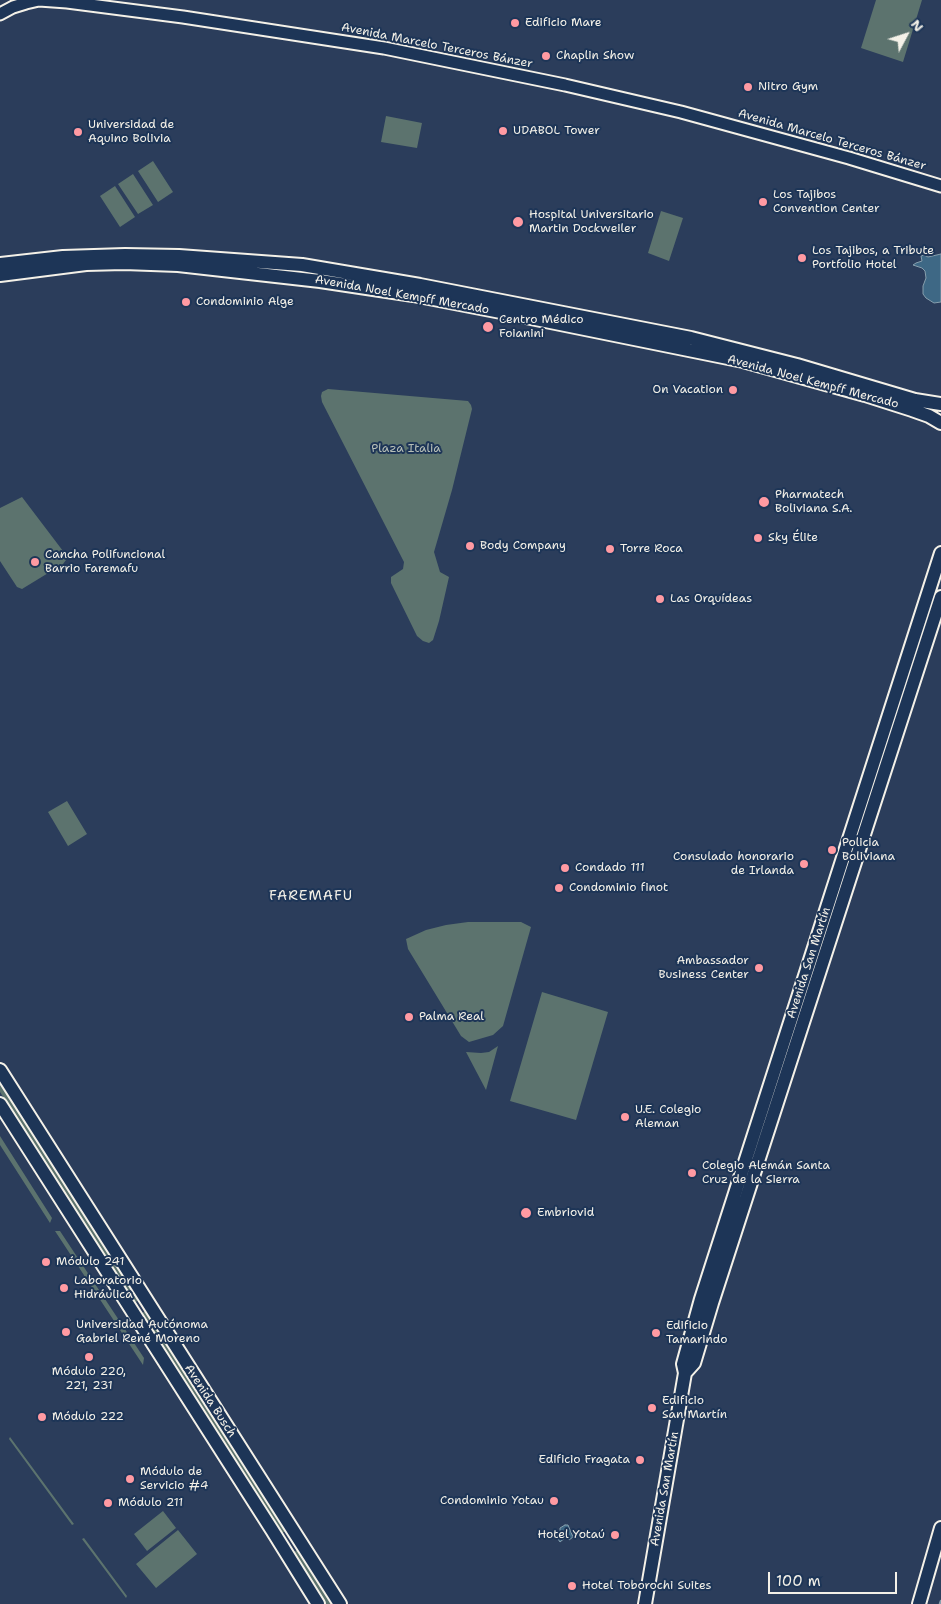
<!DOCTYPE html>
<html>
<head>
<meta charset="utf-8">
<style>
  body { margin:0 }
  #map { position:relative; width:941px; height:1604px; overflow:hidden; background:#2b3d5b; font-family:"Shantell Sans",sans-serif }
  canvas { display:block }
  .north { position:absolute; left:881px; top:10px; width:50px; height:50px; -webkit-text-stroke:4px #1d3557; paint-order:stroke; rotate:50deg; font-size:14px; font-weight:700; line-height:20px; text-align:center; color:#f4f1e8 }
  .north::after { content:''; display:block; margin:auto; width:18px; height:22px; background:#f4f1e8; clip-path:polygon(50% 0,100% 100%,50% 72%,0 100%) }
  .scale { position:absolute; left:768px; top:1572px; width:129px; height:22px; box-sizing:border-box; border:2px solid #f4f1e8; border-top:0; padding-left:6px; font-size:15px; line-height:18px; white-space:nowrap; color:#f4f1e8; -webkit-text-stroke:4px #1d3557; paint-order:stroke }
</style>
</head>
<body>
<div id="map">
<canvas width="941" height="1604"></canvas>
<div class="north">N</div>
<div class="scale">100 m</div>
</div>
<script>
const context = document.querySelector('canvas').getContext('2d');
context.lineJoin = 'round';
function fill(path, color) { context.fillStyle = color; context.fill(path, 'evenodd'); }
const toPath = rows => new Path2D(rows.map(r => 'M' + r).join(''));
function stroke(path, color, width, dash) { context.strokeStyle = color; context.lineWidth = width; context.lineCap = dash ? 'butt' : 'round'; context.setLineDash(dash || []); context.stroke(path); }
function label(font, color, halo, rows, align = 'center') {
  context.font = font + ' "Shantell Sans",sans-serif'; context.lineWidth = 4; context.setLineDash([]); context.textBaseline = 'middle'; context.strokeStyle = halo; context.fillStyle = color; for (const [text, x, y, turn = 0] of rows) {
    context.save(); context.translate(x, y); context.rotate((+turn || 0) * Math.PI / 180); context.textAlign = isNaN(turn) ? turn : align; if (halo) context.strokeText(text, 0, 0); context.fillText(text, 0, 0); context.restore();
  }
}
const green = toPath([
  [876,0,922,0,903,62,861,48],
  [386,116,422,123,417,148,381,142],
  [153,161,173,192,158,202,138,171],
  [133,174,153,205,138,214,118,184],
  [115,186,135,217,120,227,100,196],
  [661,211,683,218,669,261,648,253],
  [328,389,468,401,471,405,472,409,452,490,434,552,440,572,449,577,439,621,433,640,429,643,423,641,417,636,391,583,391,577,403,569,404,562,322,402,321,396,322,392],
  [22,497,66,555,66,560,63,564,22,589,17,587,0,561,0,508],
  [67,801,87,834,68,846,48,812],
  [468,922,521,922,531,927,503,1026,493,1035,469,1042,461,1036,408,949,406,939,426,930,446,925],
  [542,992,608,1012,576,1120,510,1101],
  [498,1046,486,1090,466,1052,481,1053,489,1052],
  [0,1080,138,1297,138,1300,136,1302,133,1301,0,1092],
  [0,1136,52,1218,50,1223,0,1145],
  [55,1231,60,1231,144,1358,143,1365],
  [146,1311,149,1313,284,1524,286,1531,282,1533,277,1528,142,1316,142,1313],
  [10,1437,74,1524,72,1525,9,1439],
  [163,1511,176,1528,147,1551,134,1534],
  [178,1530,197,1554,156,1588,136,1564],
  [84,1538,127,1596,126,1598,82,1539],
  [297,1550,300,1551,334,1604,325,1604,293,1553]
]);
const water = toPath([
  [941,254,941,302,934,303,926,298,923,294,923,286,926,278,925,271,922,268,913,265,916,263,922,261,921,256,924,255,928,257,941,254],
  [565,1525,568,1525,573,1537,569,1540,566,1537,560,1542,556,1536,560,1532,560,1528,565,1525]
]);
const stream = toPath([
  [940,1604,941,1601]
]);
const tertiary = toPath([
  [0,14,13,7,26,3,39,0,67,2,183,17,384,48,565,85,681,112,849,158,941,186]
]);
const secondary = toPath([
  [0,264,63,257,125,255,179,256,302,265,420,285,691,338,797,365,915,400,941,404],
  [0,275,86,264,124,263,178,265,320,281,413,295,506,313,743,361,865,395,912,410,929,416,941,423],
  [0,1070,340,1604],
  [0,1104,272,1530,318,1604],
  [685,1373,694,1363,712,1303,941,597],
  [645,1604,685,1373,683,1364,701,1299,941,553],
  [919,1604,941,1528]
]);
const markers = [
  [515,23,5,"#ff9aa2"],
  [546,56,5,"#ff9aa2"],
  [748,87,5,"#ff9aa2"],
  [503,131,5,"#ff9aa2"],
  [78,132,5,"#ff9aa2"],
  [763,202,5,"#ff9aa2"],
  [518,222,6,"#ff9aa2"],
  [802,258,5,"#ff9aa2"],
  [186,302,5,"#ff9aa2"],
  [488,327,6,"#ff9aa2"],
  [733,390,5,"#ff9aa2"],
  [764,502,6,"#ff9aa2"],
  [758,538,5,"#ff9aa2"],
  [470,546,5,"#ff9aa2"],
  [610,549,5,"#ff9aa2"],
  [35,562,5,"#ff9aa2"],
  [660,599,5,"#ff9aa2"],
  [832,850,5,"#ff9aa2"],
  [804,864,5,"#ff9aa2"],
  [565,868,5,"#ff9aa2"],
  [559,888,5,"#ff9aa2"],
  [759,968,5,"#ff9aa2"],
  [409,1017,5,"#ff9aa2"],
  [625,1117,5,"#ff9aa2"],
  [692,1173,5,"#ff9aa2"],
  [526,1213,6,"#ff9aa2"],
  [46,1262,5,"#ff9aa2"],
  [64,1288,5,"#ff9aa2"],
  [66,1332,5,"#ff9aa2"],
  [656,1333,5,"#ff9aa2"],
  [89,1357,5,"#ff9aa2"],
  [652,1408,5,"#ff9aa2"],
  [42,1417,5,"#ff9aa2"],
  [640,1460,5,"#ff9aa2"],
  [130,1479,5,"#ff9aa2"],
  [554,1501,5,"#ff9aa2"],
  [108,1503,5,"#ff9aa2"],
  [615,1535,5,"#ff9aa2"],
  [572,1586,5,"#ff9aa2"]
];
const poiNames = [
  ["Edificio Mare",525,23],
  ["Chaplin Show",556,56],
  ["Nitro Gym",758,87],
  ["Universidad de",88,125],
  ["Aquino Bolivia",88,139],
  ["UDABOL Tower",513,131],
  ["Los Tajibos",773,195],
  ["Convention Center",773,209],
  ["Hospital Universitario",529,215],
  ["Martin Dockweiler",529,229],
  ["Los Tajibos, a Tribute",812,251],
  ["Portfolio Hotel",812,265],
  ["Condominio Alge",196,302],
  ["Centro Médico",499,320],
  ["Foianini",499,334],
  ["On Vacation",723,390,"right"],
  ["Pharmatech",775,495],
  ["Boliviana S.A.",775,509],
  ["Sky Élite",768,538],
  ["Body Company",480,546],
  ["Torre Roca",620,549],
  ["Cancha Polifuncional",45,555],
  ["Barrio Faremafu",45,569],
  ["Las Orquídeas",670,599],
  ["Policia",842,843],
  ["Boliviana",842,857],
  ["Consulado honorario",794,857,"right"],
  ["de Irlanda",794,871,"right"],
  ["Condado 111",575,868],
  ["Condominio finot",569,888],
  ["Ambassador",749,961,"right"],
  ["Business Center",749,975,"right"],
  ["Palma Real",419,1017],
  ["U.E. Colegio",635,1110],
  ["Aleman",635,1124],
  ["Colegio Alemán Santa",702,1166],
  ["Cruz de la Sierra",702,1180],
  ["Embriovid",537,1213],
  ["Módulo 241",56,1262],
  ["Laboratorio",74,1281],
  ["Hidráulica",74,1295],
  ["Universidad Autónoma",76,1325],
  ["Gabriel René Moreno",76,1339],
  ["Edificio",666,1326],
  ["Tamarindo",666,1340],
  ["Módulo 220,",89,1372,"center"],
  ["221, 231",89,1386,"center"],
  ["Edificio",662,1401],
  ["San Martín",662,1415],
  ["Módulo 222",52,1417],
  ["Edificio Fragata",630,1460,"right"],
  ["Módulo de",140,1472],
  ["Servicio #4",140,1486],
  ["Condominio Yotau",544,1501,"right"],
  ["Módulo 211",118,1503],
  ["Hotel Yotaú",605,1535,"right"],
  ["Hotel Toborochi Suites",582,1586]
];
const streetNames = [
  ["Avenida Marcelo Terceros Bánzer",437,46,11],
  ["Avenida Marcelo Terceros Bánzer",832,140,16],
  ["Avenida Noel Kempff Mercado",402,295,10],
  ["Avenida Noel Kempff Mercado",813,382,15],
  ["Avenida San Martín",809,963,-72],
  ["Avenida Busch",210,1401,57],
  ["Avenida San Martín",665,1489,-80]
];
const parkNames = [
  ["Plaza Italia",406,449]
];
const neighbourhoodNames = [
  ["FAREMAFU",311,896]
];
fill(green, '#5c736e');
fill(water, '#3e6885');
stroke(water, '#879fad', 1);
stroke(stream, '#879fad', 2.5);
stroke(tertiary, '#f4f1e8', 15);
stroke(secondary, '#f4f1e8', 16);
stroke(tertiary, '#1d3557', 11);
stroke(secondary, '#1d3557', 12);
for (const [x, y, r, color] of markers) { const dot = new Path2D(); dot.arc(x, y, r, 0, 2 * Math.PI); context.fillStyle = color; context.fill(dot); stroke(dot, '#1d3557', 2); }
label('12px', '#f4f1e8', '#1d3557', poiNames, 'left');
label('12px', '#f4f1e8', '#1d3557', streetNames);
label('12px', '#b7bfb7', '#1d3557', parkNames);
context.letterSpacing = '1px';
label('14px', '#f4f1e8', '#1d3557', neighbourhoodNames);
context.letterSpacing = '0px';
</script>
</body>
</html>
